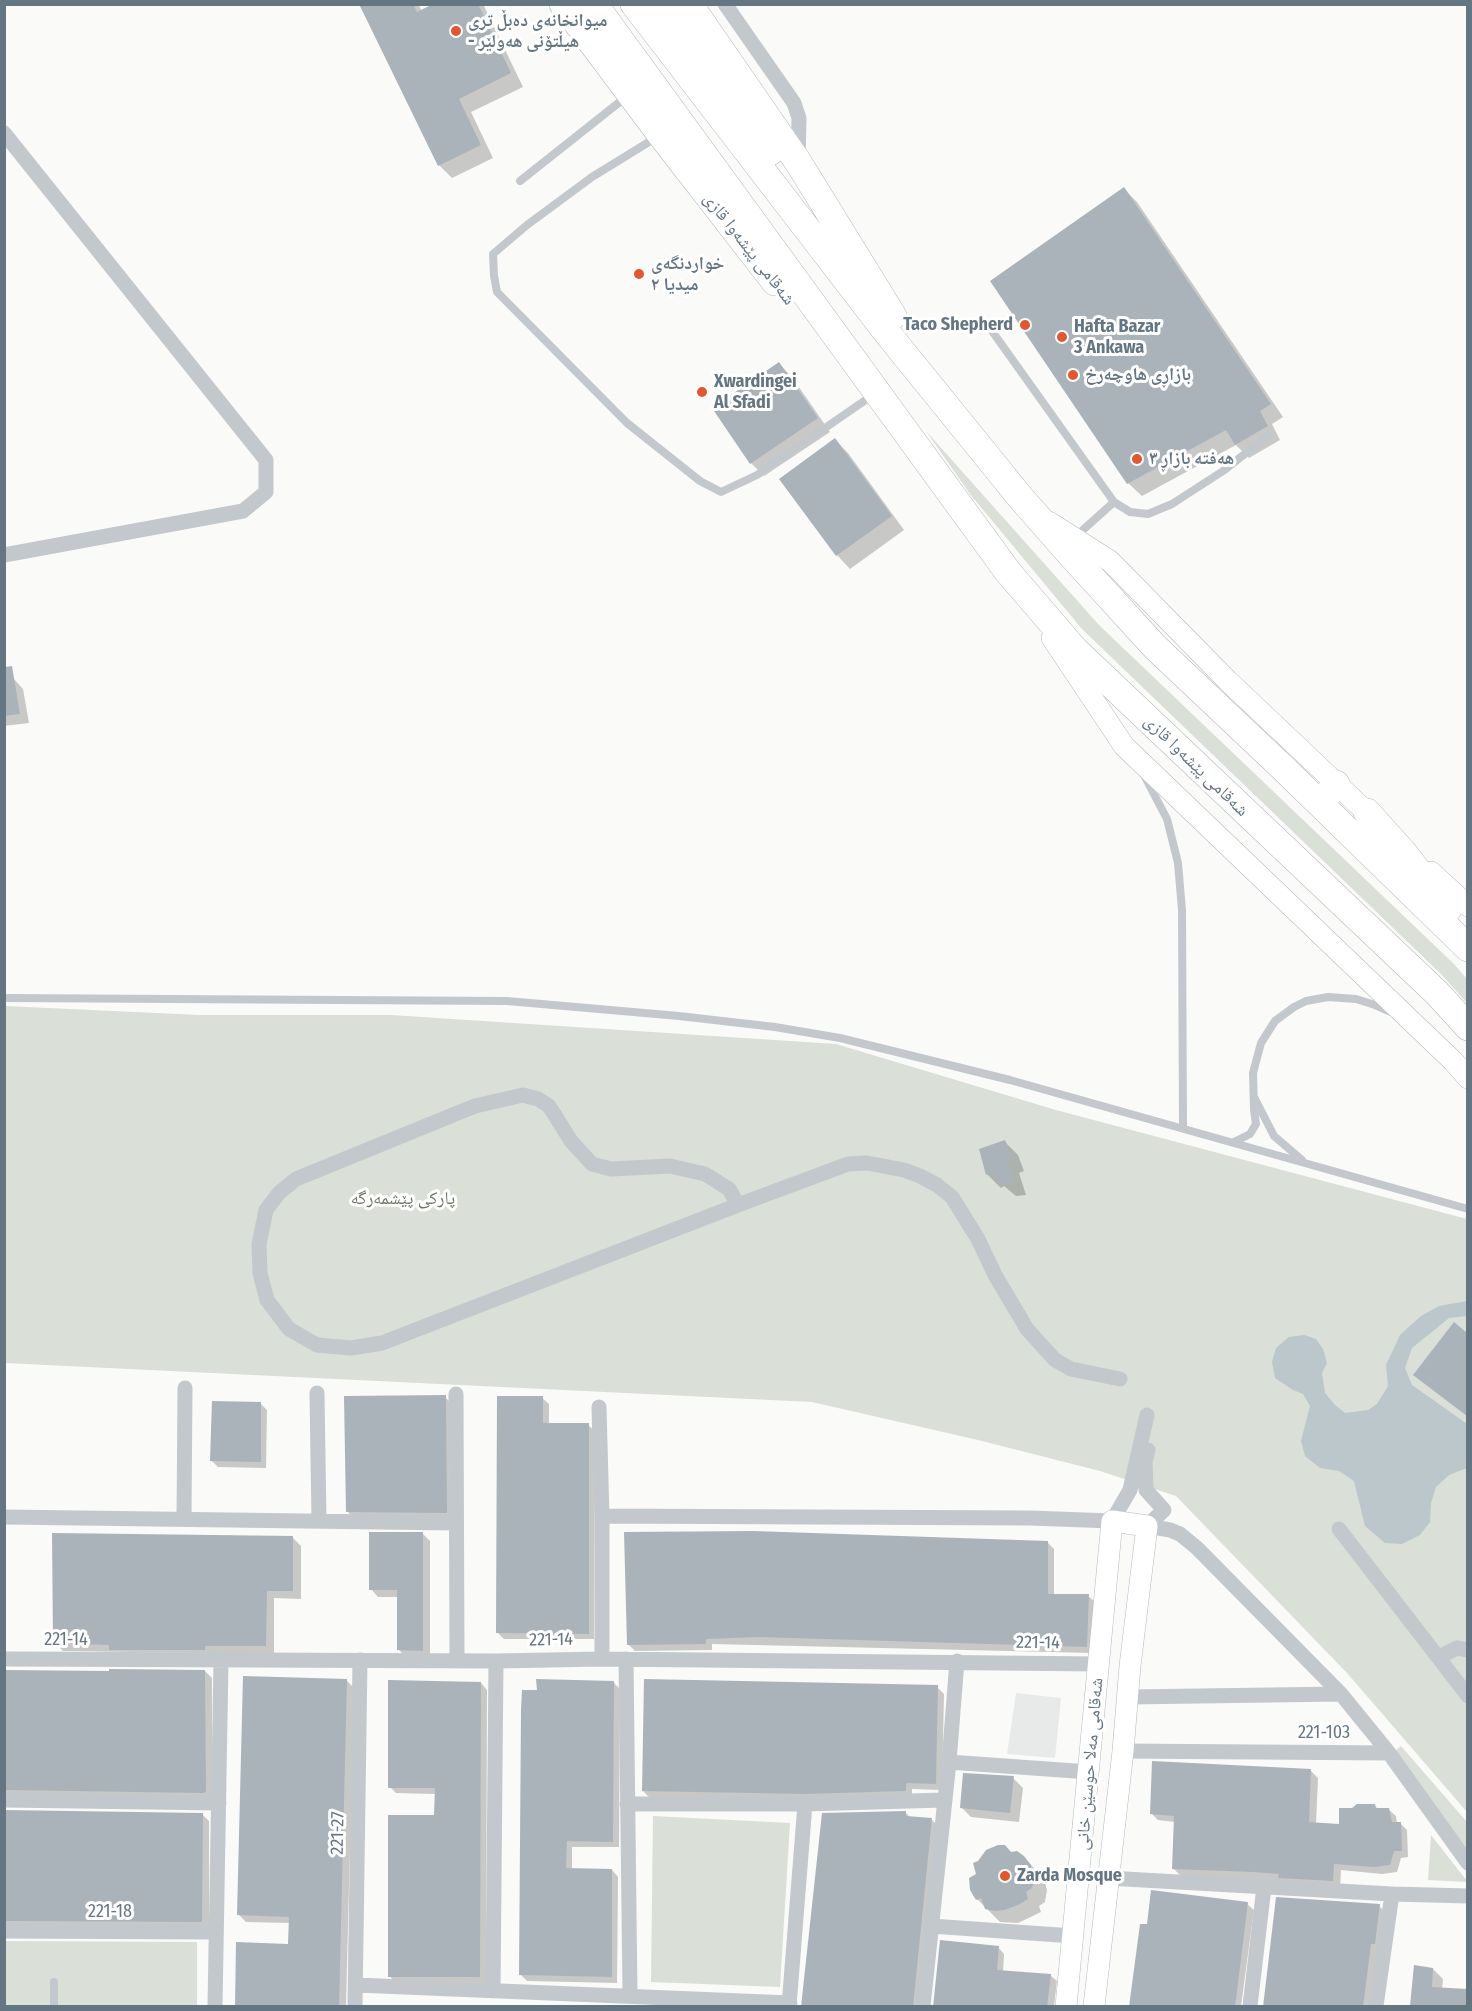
<!DOCTYPE html>
<html>
<head>
<meta charset="utf-8">
<style>
  body { margin:0 }
  #map { position:relative; width:1472px; height:2011px; overflow:hidden; background:#fafaf8; font-family:"Fira Sans Condensed",sans-serif }
  canvas { display:block }
  .frame { position:absolute; inset:0; border:6px solid #657683; pointer-events:none }
</style>
</head>
<body>
<div id="map">
<canvas width="1472" height="2011"></canvas>
<div class="frame"></div>
</div>
<script>
const context = document.querySelector('canvas').getContext('2d');
context.lineJoin = 'round';
function fill(path, color) { context.fillStyle = color; context.fill(path, 'evenodd'); }
const toPath = rows => new Path2D(rows.map(r => 'M' + r).join(''));
function stroke(path, color, width, dash) { context.strokeStyle = color; context.lineWidth = width; context.lineCap = dash ? 'butt' : 'round'; context.setLineDash(dash || []); context.stroke(path); }
function label(font, color, halo, rows, align = 'center') {
  context.font = font + ' "Fira Sans Condensed","Noto Naskh Arabic",sans-serif'; context.lineWidth = 6; context.setLineDash([]); context.textBaseline = 'middle'; context.strokeStyle = halo; context.fillStyle = color; for (const [text, x, y, turn = 0] of rows) {
    context.save(); context.translate(x, y); context.rotate((+turn || 0) * Math.PI / 180); context.textAlign = isNaN(turn) ? turn : align; if (halo) context.strokeText(text, 0, 0); context.fillText(text, 0, 0); context.restore();
  }
}
const built = toPath([
  [1016,1693,1061,1698,1055,1758,1007,1754]
]);
const green = toPath([
  [926,431,1099,625,1454,964,1467,979,1467,1003,1441,974,1082,629,970,494],
  [5,1006,200,1015,391,1015,836,1044,1056,1110,1467,1219,1467,1812,1347,1673,1176,1496,1100,1471,978,1440,812,1402,5,1363],
  [1401,1746,1467,1822,1467,1849,1395,1751],
  [653,1816,790,1823,780,1987,651,1982],
  [1431,1835,1467,1881,1467,1882,1428,1880],
  [5,1941,197,1942,197,2006,5,2006]
]);
const water = toPath([
  [1467,1301,1467,1316,1449,1318,1412,1348,1405,1368,1412,1385,1467,1424,1467,1468,1449,1475,1436,1487,1431,1503,1430,1522,1420,1535,1402,1544,1385,1543,1365,1526,1354,1481,1339,1471,1320,1468,1305,1456,1301,1441,1310,1406,1303,1394,1293,1390,1275,1378,1272,1362,1276,1348,1289,1337,1304,1335,1316,1339,1323,1349,1327,1363,1322,1373,1325,1393,1335,1405,1345,1413,1368,1410,1377,1404,1388,1386,1386,1365,1400,1335,1421,1316,1439,1306]
]);
const shadow = toPath([
  [360,4,418,4,422,11,436,4,483,4,523,87,471,112,493,158,452,178,439,165],
  [1124,189,1137,202,1283,417,1272,424,1280,440,1249,458,1236,445,1142,496,1128,483],
  [779,364,792,377,830,432,764,476,751,463],
  [835,440,848,453,904,530,850,569,837,555,781,479],
  [14,679,23,689,29,723,4,726,4,681],
  [1005,1142,1018,1155,1024,1171,1019,1173,1026,1195,1016,1196,1004,1186,1001,1188,987,1174],
  [1454,1325,1468,1335,1468,1416,1415,1375],
  [445,1397,452,1404,453,1519,354,1518,347,1511],
  [542,1398,549,1404,549,1425,588,1425,595,1431,594,1639,504,1639,498,1633],
  [260,1403,267,1410,266,1468,218,1467,211,1460],
  [423,1534,430,1541,430,1657,406,1657,399,1650,399,1597,378,1597,371,1589],
  [293,1538,301,1546,301,1599,274,1598,274,1654,63,1651,54,1642],
  [1048,1543,1054,1549,1054,1596,1088,1596,1095,1602,1093,1653,712,1644,712,1650,635,1651,628,1644],
  [4,1671,205,1671,212,1678,212,1799,4,1801],
  [346,1680,354,1688,346,2006,236,2006,289,1945,290,1923,246,1922,239,1915],
  [613,1682,620,1689,619,1847,572,1847,572,1869,612,1870,618,1877,617,1983,527,1981,521,1975],
  [481,1683,487,1690,486,1983,396,1982,389,1976,436,1817,436,1794,396,1793,390,1787],
  [937,1687,944,1694,942,1790,912,1789,912,1798,650,1798,643,1791],
  [1311,1771,1318,1778,1316,1824,1341,1825,1353,1809,1374,1805,1379,1810,1388,1809,1396,1816,1397,1824,1400,1823,1407,1830,1408,1857,1401,1858,1397,1872,1382,1874,1341,1870,1340,1887,1180,1875,1173,1868,1175,1822,1158,1820,1151,1813],
  [1013,1778,1023,1788,1019,1822,971,1817,961,1807],
  [4,1811,202,1814,209,1821,209,1928,4,1927],
  [905,1812,911,1818,932,1820,938,1826,920,2006,803,2006],
  [1012,1853,1023,1857,1037,1871,1044,1880,1047,1890,1045,1902,1039,1906,1041,1912,1018,1923,1000,1922,977,1899],
  [1247,1904,1254,1910,1241,2006,1131,2006],
  [1379,1906,1385,1912,1369,2006,1264,2006],
  [998,1947,1004,1954,1003,1972,1050,1975,1057,1981,1054,2006,934,2006],
  [1433,1969,1443,1979,1442,1989,1468,1991,1468,2006,1412,2005]
]);
const building = toPath([
  [359,4,413,4,417,12,433,4,478,4,511,73,459,99,481,145,438,166],
  [1124,187,1271,404,1260,411,1268,426,1235,445,1226,430,1127,484,990,281],
  [779,362,818,418,750,464,712,408],
  [835,438,892,516,836,556,779,479],
  [12,666,20,714,4,716,4,667],
  [1005,1140,1012,1158,1007,1160,1013,1182,1001,1184,997,1182,993,1172,986,1175,979,1149],
  [1454,1322,1467,1333,1467,1416,1413,1375],
  [446,1395,447,1513,346,1512,344,1396],
  [497,1396,543,1396,543,1423,589,1423,589,1634,496,1633],
  [212,1401,261,1402,261,1462,210,1461],
  [753,1531,1048,1541,1048,1594,1089,1594,1087,1647,758,1637,706,1639,706,1644,627,1645,624,1532],
  [369,1532,423,1532,423,1651,397,1650,397,1590,369,1590],
  [52,1533,293,1536,293,1591,267,1591,266,1646,205,1646,205,1650,109,1650,109,1645,53,1643],
  [109,1669,205,1670,206,1792,203,1793,4,1790,4,1670,109,1671],
  [243,1676,347,1679,339,2007,235,2007,236,1942,288,1944,289,1917,237,1915],
  [536,1679,614,1681,613,1842,567,1841,566,1868,612,1869,612,1977,519,1975,521,1710,522,1690,537,1690],
  [644,1679,938,1685,936,1784,906,1783,906,1791,805,1794,642,1791],
  [388,1680,481,1682,480,1977,388,1977,388,1815,434,1815,435,1788,388,1788],
  [1152,1761,1311,1769,1309,1822,1339,1824,1339,1808,1352,1808,1357,1804,1375,1804,1376,1808,1389,1808,1392,1822,1401,1822,1402,1851,1394,1851,1390,1865,1374,1867,1334,1864,1333,1881,1278,1878,1279,1874,1253,1872,1172,1869,1174,1816,1150,1814],
  [963,1773,1014,1776,1010,1813,960,1808],
  [4,1810,203,1813,202,1922,4,1921],
  [906,1811,906,1816,932,1818,913,2007,801,2007,822,1813],
  [998,1845,1005,1845,1011,1852,1017,1851,1024,1856,1031,1865,1034,1881,1032,1888,1026,1892,1028,1899,1018,1905,1004,1910,995,1911,985,1909,981,1898,976,1900,970,1890,969,1878,976,1874,973,1863,978,1861,986,1850],
  [1151,1890,1248,1902,1235,2007,1129,2007,1140,1924,1147,1924],
  [1276,1897,1380,1904,1375,1944,1371,1944,1363,2007,1263,2007],
  [940,1940,999,1946,997,1970,1051,1974,1047,2007,933,2007],
  [1414,1965,1433,1968,1432,1987,1467,1989,1467,2007,1410,2006]
]);
const lane = toPath([
  [657,137,592,177,527,225,493,254,494,276,497,292,627,423,700,481,721,492,757,475,867,399],
  [520,181,626,97],
  [987,324,1114,502,1130,512,1148,514,1172,504,1223,471,1269,435],
  [1075,537,1114,502],
  [1145,777,1167,819,1178,863,1182,910,1183,1128],
  [4,998,507,1001,679,1016,775,1027,840,1038,1010,1080,1468,1209],
  [1254,1097,1274,1136,1302,1160],
  [1234,1142,1250,1134,1256,1124,1254,1110,1253,1073,1261,1043,1275,1021,1294,1007,1306,1001,1328,997,1356,999,1375,1005,1391,1012],
  [54,2006,54,1982]
]);
const street = toPath([
  [725,4,794,103,799,118,798,159],
  [4,133,266,460,266,492,243,511,4,555],
  [738,1205,382,1343,351,1348,317,1345,289,1329,267,1300,260,1273,259,1244,266,1210,279,1193,296,1179,475,1106,523,1095,538,1099,549,1106,571,1141,592,1164,611,1169,670,1166,705,1174,729,1189,738,1205,848,1164,867,1163,904,1170,920,1176,937,1185,952,1197,978,1239,995,1275,1027,1329,1055,1360,1071,1369,1120,1379],
  [317,1393,319,1521],
  [456,1394,457,1660],
  [599,1407,602,1516,602,1659],
  [602,1516,1030,1518,1112,1521,1130,1490,1147,1415],
  [4,1517,456,1523],
  [184,1519,185,1388],
  [1147,1526,1170,1530,1180,1534,1197,1548,1341,1694,1389,1753],
  [1147,1526,1164,1510,1146,1490,1145,1462,1148,1450],
  [1339,1529,1468,1696],
  [1439,1657,1457,1648,1468,1650],
  [4,1659,496,1661,602,1659,1099,1664],
  [626,1659,630,1995],
  [1128,1697,1341,1694],
  [1123,1751,1389,1753,1468,1863],
  [949,1762,1089,1772],
  [4,1800,219,1803],
  [627,1804,805,1804,944,1800],
  [1107,1878,1392,1894,1468,1896],
  [931,1926,1073,1936],
  [4,1931,216,1932],
  [356,1985,790,2003],
  [493,1991,496,1661],
  [215,2006,221,1661],
  [355,2006,360,1660],
  [789,2006,805,1804],
  [923,2006,949,1762,957,1661],
  [1250,2006,1264,1887],
  [1376,2006,1392,1894]
]);
const secondary = toPath([
  [1049,522,1110,561,1228,681,1377,822],
  [1052,638,1124,746,1453,1061,1468,1078],
  [1431,872,1468,906],
  [1066,2006,1112,1521,1147,1526,1130,1666,1123,1751,1094,2006]
]);
const highway = toPath([
  [563,4,661,135,775,282],
  [594,4,1008,572,1075,650,1437,993,1468,1027],
  [634,4,888,334,1020,497,1072,556,1155,647,1281,766,1468,948],
  [664,4,770,152],
  [689,4,798,162,893,316],
  [1320,804,1336,784],
  [1367,812,1402,851,1448,909]
]);
const markers = [
  [456,31,6,"#e4572e"],
  [639,274,6,"#e4572e"],
  [1025,325,6,"#e4572e"],
  [1062,337,6,"#e4572e"],
  [1073,375,6,"#e4572e"],
  [702,392,6,"#e4572e"],
  [1137,459,6,"#e4572e"],
  [1005,1876,6,"#e4572e"]
];
const poiNames = [
  ["میوانخانەی دەبڵ تری",468,21],
  ["- هیڵتۆنی هەولێر",468,42],
  ["خواردنگەی",651,264],
  ["میدیا ٢",651,285],
  ["Taco Shepherd",1013,325,"right"],
  ["Hafta Bazar",1074,327],
  ["3 Ankawa",1074,348],
  ["بازاڕی هاوچەرخ",1085,375],
  ["Xwardingei",714,382],
  ["Al Sfadi",714,403],
  ["هەفتە بازاڕ ٣",1149,459],
  ["Zarda Mosque",1017,1876]
];
const streetNames = [
  ["شەقامی پێشەوا قازی",749,249,52],
  ["شەقامی پێشەوا قازی",1196,766,44],
  ["221-14",66,1640],
  ["221-14",551,1640,-1],
  ["221-14",1038,1643,1],
  ["221-103",1324,1733],
  ["شەقامی مەلا حوسێن خانی",1090,1764,-85],
  ["221-27",338,1833,-89],
  ["221-18",110,1912]
];
const parkNames = [
  ["پارکی پێشمەرگە",403,1199]
];
fill(built, '#e8e9e9');
fill(green, '#dadfd7');
fill(water, '#bbc7cb');
fill(shadow, '#0003');
fill(building, '#aab3b9');
stroke(secondary, '#b3babf', 22);
stroke(highway, '#b4b9bd', 28);
stroke(lane, '#c3c8cc', 8);
stroke(street, '#c3c8cc', 15);
stroke(secondary, '#fff', 21);
stroke(highway, '#fff', 27);
for (const [x, y, r, color] of markers) { const dot = new Path2D(); dot.arc(x, y, r, 0, 2 * Math.PI); context.fillStyle = color; context.fill(dot); stroke(dot, '#fff', 2); }
label('bold 18px', '#657683', '#fff', poiNames, 'left');
label('18px', '#657683', '#fff', streetNames);
label('18px', '#687a64', '#fff', parkNames);
</script>
</body>
</html>
